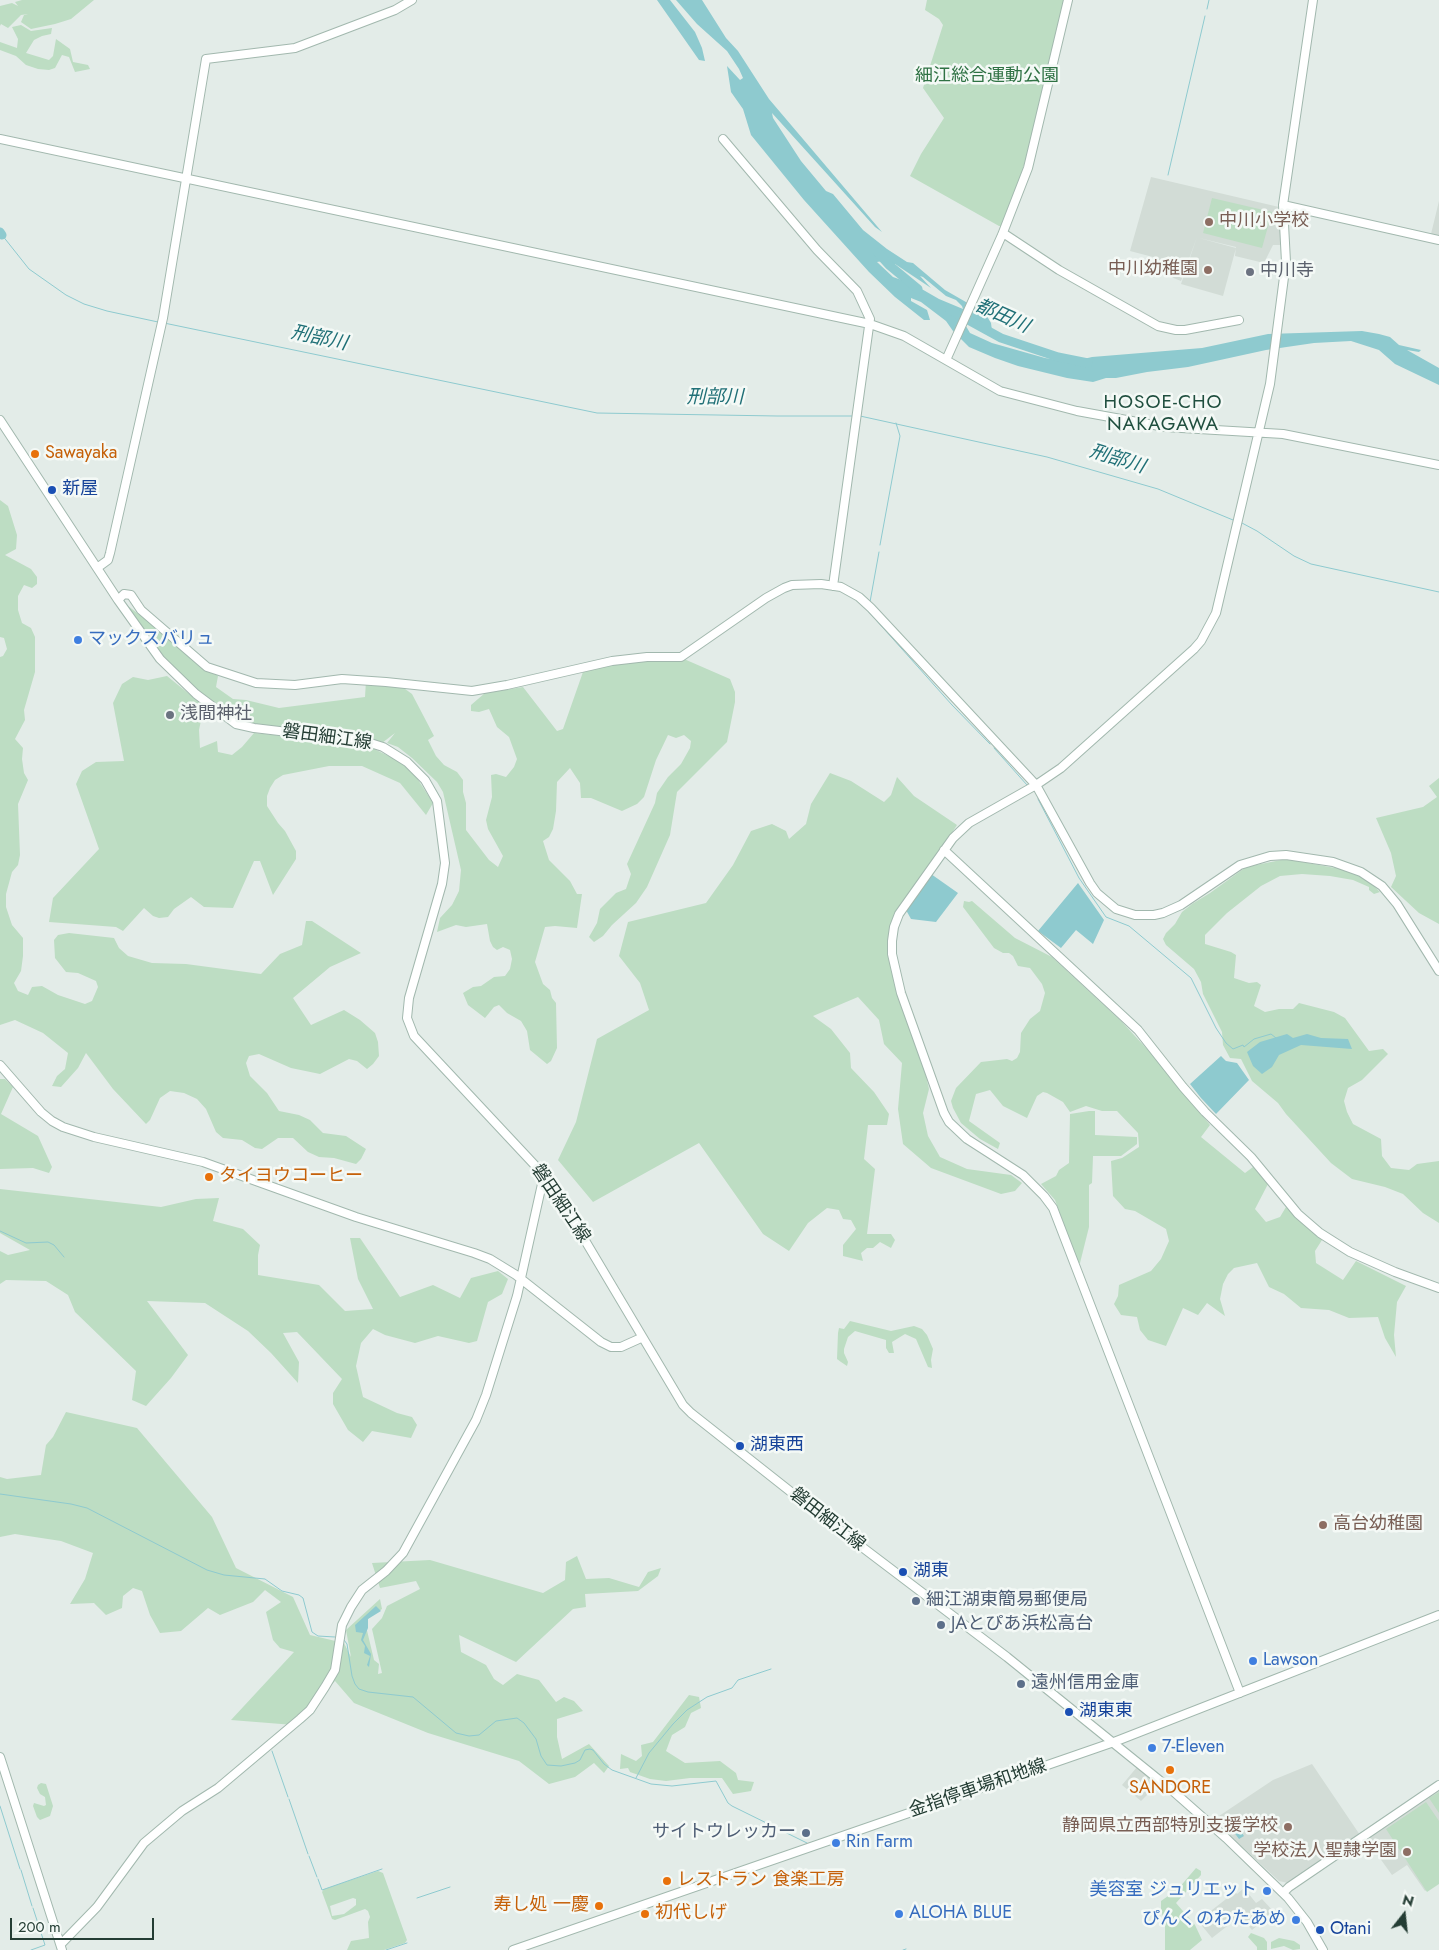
<!DOCTYPE html>
<html>
<head>
<meta charset="utf-8">
<style>
  body { margin:0 }
  #map { position:relative; width:1439px; height:1950px; overflow:hidden; background:#e3ece8; font-family:Jost,sans-serif }
  canvas { display:block }
  .north { position:absolute; left:1379px; top:1890px; width:50px; height:50px; -webkit-text-stroke:4px #f4f9f6; paint-order:stroke; rotate:16deg; font-size:14px; font-weight:700; line-height:20px; text-align:center; color:#243d34 }
  .north::after { content:''; display:block; margin:auto; width:18px; height:22px; background:#243d34; clip-path:polygon(50% 0,100% 100%,50% 72%,0 100%) }
  .scale { position:absolute; left:10px; top:1918px; width:144px; height:22px; box-sizing:border-box; border:2px solid #243d34; border-top:0; padding-left:6px; font-size:15px; line-height:18px; white-space:nowrap; color:#243d34; -webkit-text-stroke:4px #f4f9f6; paint-order:stroke }
</style>
</head>
<body>
<div id="map">
<canvas width="1439" height="1950"></canvas>
<div class="north">N</div>
<div class="scale">200 m</div>
</div>
<script>
const context = document.querySelector('canvas').getContext('2d');
context.lineJoin = 'round';
function fill(path, color) { context.fillStyle = color; context.fill(path, 'evenodd'); }
const toPath = rows => new Path2D(rows.map(r => 'M' + r).join(''));
function stroke(path, color, width, dash) { context.strokeStyle = color; context.lineWidth = width; context.lineCap = dash ? 'butt' : 'round'; context.setLineDash(dash || []); context.stroke(path); }
function label(font, color, halo, rows, align = 'center') {
  context.font = font + ' Jost,"Noto Sans JP",sans-serif'; context.lineWidth = 5; context.setLineDash([]); context.textBaseline = 'middle'; context.strokeStyle = halo; context.fillStyle = color; for (const [text, x, y, turn = 0] of rows) {
    context.save(); context.translate(x, y); context.rotate((+turn || 0) * Math.PI / 180); context.textAlign = isNaN(turn) ? turn : align; if (halo) context.strokeText(text, 0, 0); context.fillText(text, 0, 0); context.restore();
  }
}
const built = toPath([
  [1151,177,1279,207,1281,245,1273,245,1264,263,1235,256,1236,247,1199,238,1236,248,1223,296,1181,284,1197,237,1181,281,1151,269,1153,257,1130,251],
  [1439,201,1439,236,1431,234],
  [1312,1764,1360,1835,1288,1883,1279,1881,1213,1820,1273,1780],
  [1137,1767,1157,1785,1141,1801,1122,1785],
  [1439,1789,1439,1883,1425,1891,1407,1865,1392,1875,1366,1839],
  [1244,1888,1256,1903,1262,1899,1274,1912,1252,1930,1240,1916,1212,1938,1198,1921,1235,1892,1237,1894]
]);
const green = toPath([
  [22,0,94,0,71,19,55,24,31,29,21,22,24,15,28,14,21,15,8,28,1,24,0,26,0,6,12,3,18,6,15,2],
  [927,0,1064,0,1030,144,1015,196,1002,226,999,226,910,176,921,154,944,118,923,88,943,25,939,19,925,10],
  [21,25,31,31,52,28,51,34,42,36,34,40,26,53,49,60,53,56,56,39,70,49,73,62,88,65,90,69,75,72,69,57,62,55,55,68,49,70,38,69,26,65,16,56,0,50,0,42,17,48,18,39,12,27],
  [1212,198,1272,212,1262,248,1203,233],
  [0,500,8,506,17,535,16,549,5,555,31,569,37,577,37,584,32,588,24,585,18,596,18,610,22,623,31,628,35,637,35,672,24,710,25,720,15,739,23,748,22,759,24,773,28,780,18,804,20,855,18,865,12,872,6,894,6,907,12,925,23,938,23,956,21,971,14,983,18,991,28,995,32,987,42,986,58,995,85,1004,92,1001,98,987,96,981,78,973,66,972,55,958,54,940,58,935,69,933,114,938,119,948,128,956,152,963,186,964,261,974,280,954,302,945,306,921,312,921,361,953,330,967,293,998,311,1025,344,1010,360,1020,375,1033,378,1042,379,1056,373,1064,367,1069,357,1061,349,1059,320,1074,291,1068,259,1054,249,1056,246,1063,250,1076,267,1093,279,1111,299,1115,310,1120,323,1133,346,1136,366,1149,361,1159,356,1164,334,1158,319,1157,308,1152,293,1138,278,1138,262,1149,255,1148,242,1140,223,1138,216,1132,206,1109,197,1099,184,1093,170,1091,160,1098,150,1120,146,1124,113,1089,86,1053,78,1068,61,1087,52,1086,57,1076,65,1069,68,1053,43,1033,15,1020,0,1025,0,657,3,656,7,649,4,638,0,637],
  [123,602,218,676,216,687,233,699,246,700,279,708,365,697,366,681,401,686,412,694,434,736,428,740,436,756,444,765,457,772,463,780,463,792,466,803,466,830,489,860,498,867,503,856,488,829,486,820,492,797,491,775,496,774,506,777,514,767,517,759,509,737,497,727,489,709,479,712,471,711,471,705,485,693,523,687,557,731,563,729,583,672,607,665,648,661,684,659,730,679,735,692,735,702,727,742,677,792,670,835,647,887,636,903,612,925,603,936,594,942,589,937,597,923,600,909,616,893,626,889,631,874,627,864,655,803,657,793,668,777,681,764,690,748,691,741,684,735,676,738,668,735,656,760,644,797,637,804,622,811,591,798,581,798,580,783,570,768,557,782,556,811,553,829,549,837,543,841,549,860,570,881,577,894,582,894,577,928,555,926,545,927,535,962,543,984,550,990,552,998,556,1003,557,1048,551,1061,547,1064,530,1050,527,1031,521,1021,507,1013,499,1005,494,1007,485,1018,468,1005,463,993,473,987,481,986,494,977,505,976,510,969,512,959,510,950,503,947,497,950,493,947,490,941,487,924,466,927,456,925,437,932,440,918,452,905,459,891,461,870,443,792,437,782,412,758,398,747,387,743,395,733,382,743,340,734,262,726,226,716,164,662],
  [167,676,204,706,199,730,200,748,217,741,218,752,232,755,242,747,254,733,345,742,372,748,399,761,415,775,433,803,426,815,400,783,362,766,329,766,283,775,275,780,270,788,267,796,267,806,278,823,285,831,296,851,296,859,273,895,260,861,254,861,233,908,204,907,191,897,174,909,168,917,159,918,153,916,144,908,123,931,116,927,49,922,53,898,99,849,76,784,82,771,96,762,124,761,113,703,122,684,133,677,148,680],
  [830,773,851,781,884,802,891,795,897,777,914,796,957,825,909,899,892,941,898,981,917,1036,929,1089,923,1113,928,1136,940,1157,967,1169,1011,1175,1022,1183,1015,1191,1001,1194,931,1168,903,1144,898,1109,902,1063,884,1044,879,1020,858,997,813,1016,831,1029,850,1053,851,1068,874,1092,889,1114,887,1125,868,1125,864,1159,875,1169,867,1234,891,1234,895,1240,891,1248,880,1242,873,1248,867,1248,861,1253,863,1261,843,1256,843,1245,856,1229,851,1220,843,1219,839,1210,827,1208,808,1223,789,1251,763,1234,699,1143,593,1202,558,1160,576,1122,597,1039,649,1010,640,983,619,956,628,922,706,903,733,865,751,831,772,824,786,831,789,839,806,824,811,804],
  [1439,778,1439,924,1419,913,1391,887,1396,876,1391,853,1376,818,1423,807,1437,797,1429,786],
  [1286,859,1346,870,1368,880,1380,892,1374,894,1369,890,1369,887,1353,880,1330,876,1302,874,1280,876,1261,886,1227,913,1205,935,1205,944,1231,952,1236,955,1234,978,1249,983,1257,982,1261,985,1254,1006,1265,1012,1279,1009,1293,1009,1299,1003,1334,1012,1345,1018,1369,1051,1383,1049,1388,1054,1362,1080,1348,1088,1344,1101,1347,1112,1353,1124,1381,1139,1382,1156,1391,1168,1409,1170,1417,1164,1439,1161,1439,1223,1423,1213,1403,1194,1385,1187,1352,1179,1331,1163,1286,1114,1278,1103,1252,1081,1241,1059,1230,1058,1223,1045,1222,1032,1203,994,1201,982,1194,969,1166,945,1163,939,1166,933,1175,924,1182,912,1192,904,1210,893,1246,867],
  [964,901,969,902,972,901,1015,938,1052,957,1122,1022,1159,1062,1210,1125,1201,1137,1245,1173,1253,1167,1268,1184,1255,1209,1266,1222,1280,1217,1286,1207,1322,1240,1315,1251,1316,1263,1343,1280,1356,1261,1406,1286,1397,1302,1394,1335,1396,1357,1385,1338,1378,1317,1349,1318,1329,1310,1301,1308,1284,1294,1269,1287,1257,1263,1234,1268,1228,1274,1223,1284,1220,1299,1225,1316,1207,1303,1198,1315,1183,1308,1166,1346,1148,1340,1140,1330,1137,1317,1121,1315,1114,1304,1118,1296,1119,1285,1151,1271,1161,1259,1169,1241,1166,1229,1135,1211,1125,1209,1113,1196,1111,1161,1122,1158,1139,1147,1138,1133,1117,1111,1102,1111,1086,1106,1070,1112,1063,1102,1047,1093,1043,1092,1037,1096,1027,1118,1003,1106,990,1090,976,1094,969,1121,1000,1143,998,1149,980,1139,961,1123,953,1108,951,1101,956,1088,981,1062,1007,1059,1012,1061,1017,1058,1020,1052,1021,1033,1030,1019,1040,1011,1045,993,1042,984,1030,968,1018,966,1013,956,1009,953,1003,953,994,948,963,907],
  [0,1079,5,1079,13,1087,1,1114,38,1136,52,1167,49,1173,33,1168,0,1169],
  [1089,1111,1095,1111,1095,1135,1137,1137,1137,1144,1121,1156,1093,1156,1092,1183,1089,1185,1089,1227,1080,1263,1078,1263,1055,1200,1041,1184,1056,1176,1059,1170,1069,1163,1070,1114],
  [0,1189,161,1207,196,1199,219,1198,213,1221,243,1229,260,1245,258,1255,258,1275,319,1285,345,1311,373,1309,358,1279,350,1238,360,1238,400,1297,433,1285,460,1298,471,1278,498,1271,508,1279,502,1294,488,1302,477,1341,469,1343,438,1336,415,1343,385,1335,373,1329,361,1343,356,1366,363,1397,397,1413,412,1417,417,1425,411,1438,372,1431,363,1442,348,1430,333,1404,333,1393,342,1379,297,1332,283,1333,299,1362,298,1383,271,1353,248,1331,205,1303,147,1301,188,1355,171,1378,146,1406,132,1400,136,1371,75,1312,68,1295,46,1281,6,1280,0,1284,0,1251,8,1255,30,1250,0,1233],
  [850,1321,891,1331,914,1326,922,1329,927,1335,933,1349,931,1360,932,1368,928,1367,916,1339,905,1334,892,1342,894,1353,889,1353,886,1348,886,1340,855,1331,848,1337,844,1349,844,1353,848,1362,847,1366,841,1362,837,1359,838,1333,839,1328,844,1329],
  [66,1412,137,1428,212,1517,236,1568,293,1597,310,1635,344,1643,351,1657,346,1630,380,1599,382,1609,369,1618,365,1622,374,1660,379,1664,378,1674,382,1673,372,1629,382,1618,387,1606,420,1589,416,1581,380,1588,372,1563,430,1560,543,1593,565,1580,566,1562,577,1556,586,1579,609,1578,639,1587,648,1572,661,1568,658,1576,638,1591,585,1594,586,1607,573,1609,516,1662,459,1635,461,1652,486,1665,494,1679,503,1685,517,1674,539,1680,556,1702,564,1697,574,1701,583,1711,557,1719,557,1737,562,1759,589,1744,609,1766,604,1773,594,1763,575,1777,549,1784,519,1761,428,1733,354,1703,335,1681,294,1725,231,1720,294,1652,280,1648,273,1640,266,1612,281,1602,265,1590,253,1602,220,1615,208,1608,181,1631,160,1633,150,1615,142,1591,133,1588,123,1596,122,1608,106,1615,94,1603,70,1604,85,1579,93,1553,61,1541,15,1534,0,1537,0,1477,7,1479,41,1475,46,1445,53,1437],
  [689,1695,699,1697,701,1708,691,1713,685,1727,672,1735,666,1751,685,1763,720,1761,736,1773,738,1780,754,1782,751,1791,733,1794,722,1778,690,1778,666,1781,650,1779,630,1772,628,1768,620,1769,621,1754,636,1761,642,1756,641,1745,653,1742],
  [41,1783,46,1784,53,1806,50,1816,40,1820,37,1817,33,1806,34,1803,44,1806,46,1805,45,1797,40,1794,37,1788,38,1785],
  [1439,1792,1439,1813,1429,1798],
  [1426,1802,1439,1821,1439,1884,1427,1892,1386,1829],
  [1196,1868,1201,1871,1201,1875,1176,1903,1195,1925,1202,1940,1190,1950,1165,1950,1165,1926,1161,1909,1161,1901,1178,1889],
  [378,1871,383,1873,407,1940,405,1943,384,1950,347,1950,351,1941,369,1938,368,1922,370,1917,368,1911,365,1909,335,1920,332,1919,322,1892,324,1889],
  [353,1898,356,1899,356,1905,344,1914,332,1916,330,1906],
  [1251,1933,1264,1938,1267,1942,1267,1950,1257,1950,1257,1947,1248,1937],
  [1279,1938,1294,1941,1300,1945,1300,1949,1293,1950,1284,1946,1271,1949,1271,1942]
]);
const water = toPath([
  [657,0,670,0,695,32,702,48,705,61,699,60],
  [676,0,702,0,726,38,738,51,769,99,882,232,875,227,772,113,773,118,801,161,826,191,833,194,863,230,887,249,907,262,913,263,945,290,985,313,991,323,992,331,976,320,959,314,970,333,992,343,1045,358,1071,362,1092,357,1202,348,1268,334,1362,331,1379,334,1390,337,1399,345,1421,350,1419,352,1407,350,1439,368,1439,385,1395,364,1379,350,1351,341,1314,343,1266,350,1188,367,1147,372,1116,378,1106,378,1093,382,1067,378,1018,366,995,358,969,347,953,331,946,321,921,302,911,298,911,301,927,310,930,320,924,320,895,297,869,272,804,200,751,135,743,109,731,92,727,66,740,80,743,78,739,69,727,51,697,24],
  [888,260,892,264,895,264,931,288,920,276,923,277,946,296,956,300,962,306,963,309,939,299,913,284,893,277,877,262],
  [931,874,958,893,936,922,911,919,906,910],
  [1078,883,1104,920,1093,944,1076,930,1061,948,1038,931],
  [1287,1034,1293,1038,1307,1034,1321,1038,1348,1039,1352,1049,1301,1045,1279,1055,1272,1067,1262,1074,1253,1066,1247,1052,1260,1042],
  [1221,1056,1226,1061,1237,1063,1249,1080,1216,1114,1201,1098,1190,1084],
  [376,1606,381,1611,368,1619,368,1628,363,1640,371,1654,369,1667,367,1665,370,1656,364,1653,365,1646,361,1640,363,1633,356,1632,355,1625],
  [1233,1820,1244,1836,1239,1839,1228,1824]
]);
const stream = toPath([
  [1207,9,1209,0],
  [1168,175,1205,16],
  [2,235,29,269,66,295,84,304,107,311,158,322],
  [164,323,597,413,777,416,853,416],
  [860,416,1047,457,1158,489,1233,520],
  [1242,523,1257,531,1294,556,1311,564,1439,592],
  [880,545,900,436,896,423],
  [870,602,879,552],
  [868,611,952,705,990,744],
  [994,748,1027,785],
  [1038,799,1079,878,1106,917,1129,926,1135,931,1191,978,1216,1028,1226,1043,1233,1049,1243,1045,1244,1047,1254,1039,1271,1034,1276,1038],
  [0,1231,26,1243,48,1242,54,1245,64,1257],
  [0,1494,71,1504,87,1508,207,1570,224,1575,265,1579,282,1591,299,1595,303,1598,312,1632,318,1636,335,1637],
  [344,1640,347,1644,352,1676,355,1684,359,1689,368,1692,413,1697,456,1733,469,1736,479,1735,496,1721,517,1718,524,1723,536,1739,541,1756,547,1765,561,1766,575,1763,580,1760,585,1750,590,1749,593,1750,604,1764,612,1770,651,1784,672,1786,716,1781,728,1803,732,1806,807,1843],
  [272,1751,288,1797],
  [636,1778,649,1753,673,1724,687,1710,707,1697,732,1688,738,1680,771,1669],
  [289,1799,308,1854],
  [0,1806,20,1869],
  [309,1856,317,1877],
  [21,1870,32,1906],
  [318,1879,322,1890,382,1869],
  [417,1898,450,1887],
  [31,1950,45,1945,33,1908],
  [386,1950,407,1943],
  [903,1950,906,1949]
]);
const river = toPath([
  [0,232,2,235],
  [878,253,889,265,918,289],
  [950,310,1001,338,1058,357,1088,363]
]);
const secondary = toPath([
  [0,139,870,324,904,336,1000,391,1077,411,1165,427,1283,434,1439,465],
  [723,139,817,250,857,291,870,319,833,586],
  [1283,205,1439,240],
  [1003,233,1059,270,1158,326,1176,330,1185,330,1239,320],
  [946,360,1002,235,1028,168,1068,0],
  [0,420,118,600,160,659,196,694,236,724,254,728,364,741,383,747,407,762,425,780,437,801,445,863,442,884,409,998,407,1018,414,1036,544,1175,558,1195,683,1405,691,1413,829,1522,1007,1657,1174,1792,1226,1838,1288,1898,1307,1922,1323,1950],
  [97,568,108,560,110,553,163,318,206,59,295,48,395,10,412,0],
  [118,600,124,594,131,595,141,610,207,667,256,683,295,685,342,679,386,682,472,691,507,685,612,661,647,657,681,657,766,598,784,588,792,585,821,584,841,587,859,597,871,608,1036,785,1090,883,1097,893,1116,909,1135,915,1154,915,1163,913,1181,905,1240,865,1270,856,1286,855,1333,862,1361,872,1382,886,1397,904,1439,971],
  [944,850,1138,1030,1183,1087,1205,1112,1251,1157,1298,1214,1320,1233,1350,1252,1395,1272,1439,1288],
  [0,1065,41,1112,52,1121,63,1127,94,1137,203,1162,356,1217,474,1253,490,1259,516,1275,601,1342,611,1347,621,1347,641,1338],
  [1240,1693,1053,1208,1044,1196,1023,1175,967,1139,949,1122,944,1113,901,993,892,954,892,941,894,927,899,914,953,838,969,823,1036,785,1061,768,1194,649,1201,641,1216,613,1270,384,1286,262,1283,205,1313,0],
  [0,1757,62,1950],
  [1283,1893,1289,1887,1439,1785],
  [61,1944,97,1907,144,1843,182,1811,218,1788,300,1719,310,1710,325,1687,335,1670,342,1625,351,1607,362,1590,386,1571,403,1553,476,1420,486,1395,517,1296,544,1175],
  [513,1950,1114,1742,1439,1615]
]);
const markers = [
  [1209,222,5,"#8d6e63"],
  [1208,270,5,"#8d6e63"],
  [1250,272,5,"#6b7280"],
  [35,454,5,"#e8710a"],
  [52,490,5,"#1a4fb4"],
  [78,640,5,"#3f7fe0"],
  [170,715,5,"#6b7280"],
  [209,1177,5,"#e8710a"],
  [740,1446,5,"#1a4fb4"],
  [1323,1525,5,"#8d6e63"],
  [903,1572,5,"#1a4fb4"],
  [916,1601,5,"#5c6f8a"],
  [941,1625,5,"#5c6f8a"],
  [1253,1661,5,"#3f7fe0"],
  [1021,1684,5,"#5c6f8a"],
  [1069,1712,5,"#1a4fb4"],
  [1152,1748,5,"#3f7fe0"],
  [1170,1770,5,"#e8710a"],
  [1288,1827,5,"#8d6e63"],
  [806,1833,5,"#5c6f8a"],
  [836,1843,5,"#3f7fe0"],
  [1407,1852,5,"#8d6e63"],
  [667,1881,5,"#e8710a"],
  [1267,1891,5,"#3f7fe0"],
  [599,1906,5,"#e8710a"],
  [645,1914,5,"#e8710a"],
  [899,1914,5,"#3f7fe0"],
  [1296,1920,5,"#3f7fe0"],
  [1320,1930,5,"#1a4fb4"]
];
const parkNames = [
  ["細江総合運動公園",987,77]
];
const educationNames = [
  ["中川小学校",1219,222,"left"],
  ["中川幼稚園",1198,270],
  ["高台幼稚園",1333,1525,"left"],
  ["静岡県立西部特別支援学校",1278,1827],
  ["学校法人聖隷学園",1397,1852]
];
const worshipNames = [
  ["中川寺",1260,272],
  ["浅間神社",180,715]
];
const foodNames = [
  ["Sawayaka",45,454],
  ["タイヨウコーヒー",219,1177],
  ["SANDORE",1170,1789,"center"],
  ["レストラン 食楽工房",677,1881],
  ["寿し処 一慶",589,1906,"right"],
  ["初代しげ",655,1914]
];
const transitNames = [
  ["新屋",62,490],
  ["湖東西",750,1446],
  ["湖東",913,1572],
  ["湖東東",1079,1712],
  ["Otani",1330,1930]
];
const shopNames = [
  ["マックスバリュ",88,640],
  ["Lawson",1263,1661],
  ["7-Eleven",1162,1748],
  ["Rin Farm",846,1843],
  ["美容室 ジュリエット",1257,1891,"right"],
  ["ALOHA BLUE",909,1914],
  ["ぴんくのわたあめ",1286,1920,"right"]
];
const streetNames = [
  ["磐田細江線",327,738,8],
  ["磐田細江線",560,1204,56],
  ["磐田細江線",827,1520,38],
  ["金指停車場和地線",978,1789,-19]
];
const serviceNames = [
  ["細江湖東簡易郵便局",926,1601],
  ["JAとぴあ浜松高台",951,1625],
  ["遠州信用金庫",1031,1684],
  ["サイトウレッカー",796,1833,"right"]
];
const waterNames = [
  ["都田川",1002,317,24],
  ["刑部川",319,339,12],
  ["刑部川",715,398],
  ["刑部川",1117,460,17]
];
const neighbourhoodNames = [
  ["HOSOE-CHO",1163,403],
  ["NAKAGAWA",1163,425]
];
fill(built, '#d2dcd6');
fill(green, '#bdddc3');
fill(water, '#8ecacf');
stroke(stream, '#8ecacf', 1);
stroke(river, '#8ecacf', 9);
stroke(secondary, '#a2b8ae', 10);
stroke(secondary, '#fff', 8);
for (const [x, y, r, color] of markers) { const dot = new Path2D(); dot.arc(x, y, r, 0, 2 * Math.PI); context.fillStyle = color; context.fill(dot); stroke(dot, '#f4f9f6', 2); }
label('18px', '#2f7244', '#f4f9f6', parkNames);
label('18px', '#785e54', '#f4f9f6', educationNames, 'right');
label('18px', '#5b616d', '#f4f9f6', worshipNames, 'left');
label('18px', '#c56008', '#f4f9f6', foodNames, 'left');
label('18px', '#164399', '#f4f9f6', transitNames, 'left');
label('18px', '#366cbe', '#f4f9f6', shopNames, 'left');
label('18px', '#243d34', '#f4f9f6', streetNames);
label('18px', '#4e5e75', '#f4f9f6', serviceNames, 'left');
label('italic 19px', '#207077', '#f4f9f6', waterNames);
context.letterSpacing = '1px';
label('19px', '#204f3f', '#f4f9f6', neighbourhoodNames);
context.letterSpacing = '0px';
</script>
</body>
</html>
